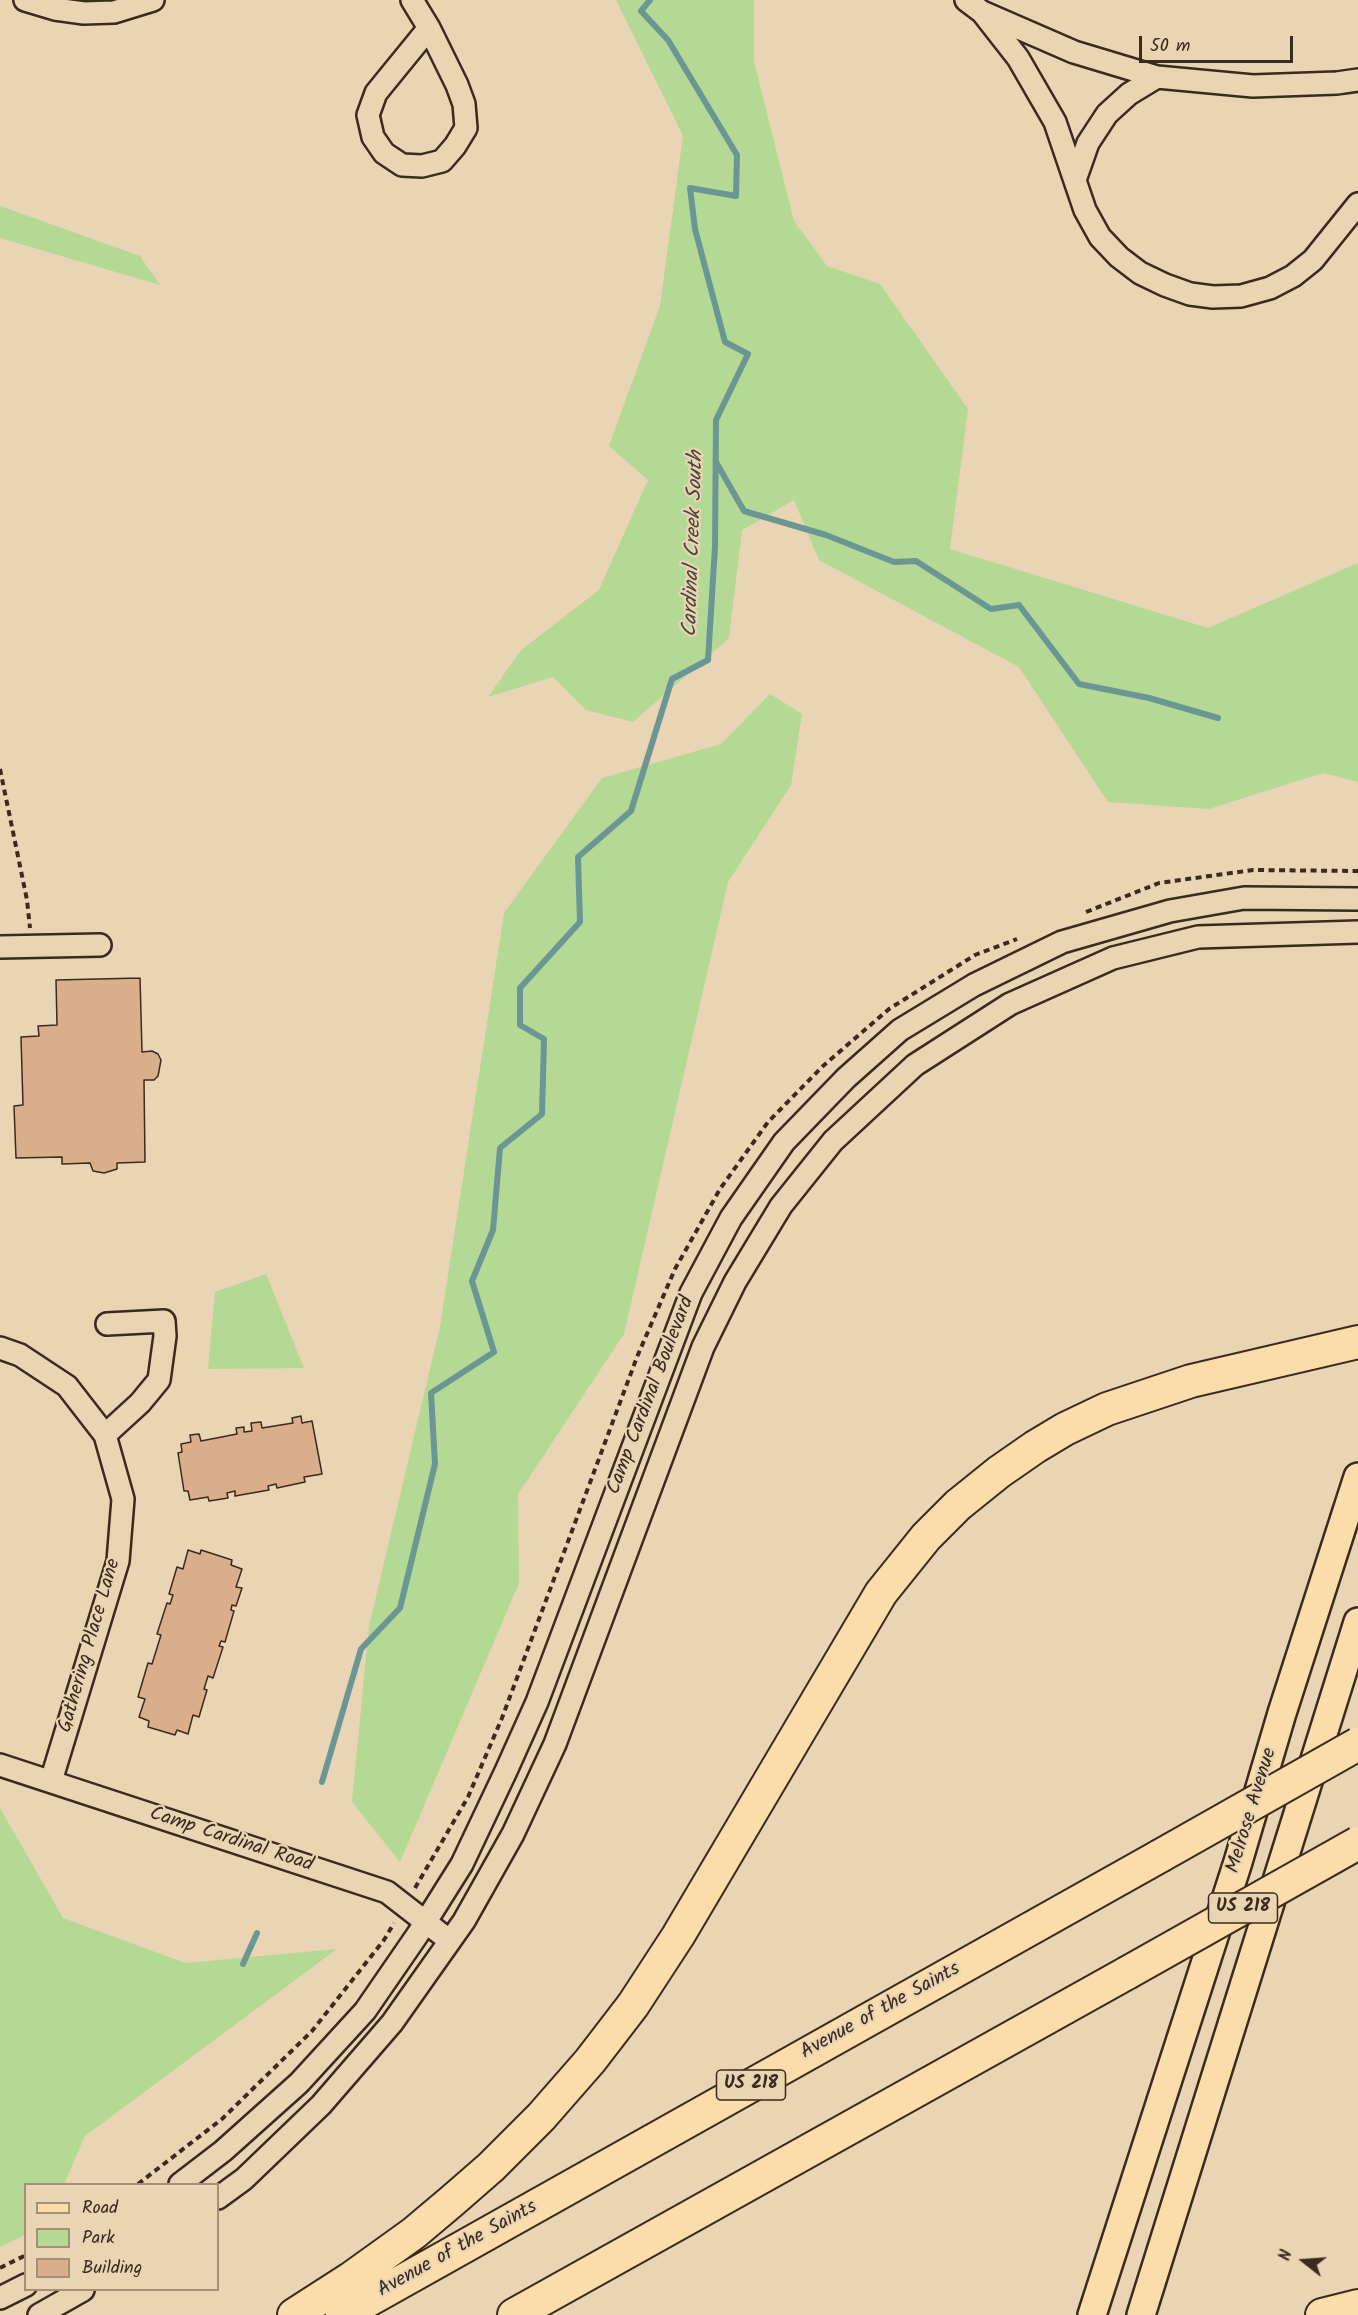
<!DOCTYPE html>
<html>
<head>
<meta charset="utf-8">
<style>
  body { margin:0 }
  #map { position:relative; width:1358px; height:2315px; overflow:hidden; background:#e9d4b3; font-family:Kalam,sans-serif }
  canvas { display:block }
  .legend { position:absolute; left:24px; top:2183px; width:195px; height:108px; box-sizing:border-box; background:#e9d4b3; border:2px solid #a39077; margin:0; padding:8px 10px; list-style:none; font-size:18px; color:#3b2a1e }
  .legend li { display:flex; align-items:center; gap:12px; height:30px }
  .legend b { width:30px; border:2px solid #a39077 }
  .north { position:absolute; left:1274px; top:2231px; width:60px; height:60px; -webkit-text-stroke:4px #e9d4b3; paint-order:stroke; rotate:287deg; font-size:16px; font-weight:700; line-height:24px; text-align:center; color:#3b2a1e }
  .north::after { content:''; display:block; margin:auto; width:21px; height:27px; background:#3b2a1e; clip-path:polygon(50% 0,100% 100%,50% 72%,0 100%) }
  .scale { position:absolute; left:1139px; top:36px; width:154px; height:27px; box-sizing:border-box; border:3px solid #3b2a1e; border-top:0; padding-left:8px; font-size:18px; line-height:21px; white-space:nowrap; color:#3b2a1e; -webkit-text-stroke:4px #e9d4b3; paint-order:stroke }
</style>
</head>
<body>
<div id="map">
<canvas width="1358" height="2315"></canvas>
<ul class="legend">
<li><b style="height:8px;background:#faddab"></b>Road</li>
<li><b style="height:16px;background:#b4d994"></b>Park</li>
<li><b style="height:16px;background:#daae8b"></b>Building</li>
</ul>
<div class="north">N</div>
<div class="scale">50 m</div>
</div>
<script>
const context = document.querySelector('canvas').getContext('2d');
context.lineJoin = 'round';
function fill(path, color) { context.fillStyle = color; context.fill(path, 'evenodd'); }
const toPath = rows => new Path2D(rows.map(r => 'M' + r).join(''));
function stroke(path, color, width, dash) { context.strokeStyle = color; context.lineWidth = width; context.lineCap = dash ? 'butt' : 'round'; context.setLineDash(dash || []); context.stroke(path); }
function label(font, color, halo, rows, align = 'center') {
  context.font = font + ' Kalam,sans-serif'; context.lineWidth = 4.5; context.setLineDash([]); context.textBaseline = 'middle'; context.strokeStyle = halo; context.fillStyle = color; for (const [text, x, y, turn = 0] of rows) {
    context.save(); context.translate(x, y); context.rotate((+turn || 0) * Math.PI / 180); context.textAlign = isNaN(turn) ? turn : align; if (halo) context.strokeText(text, 0, 0); context.fillText(text, 0, 0); context.restore();
  }
}
const green = toPath([
  [616,0,754,0,754,61,794,221,827,266,880,284,968,409,950,549,1208,628,1358,563,1358,782,1323,773,1209,809,1108,802,1019,667,819,560,794,500,742,530,729,638,633,722,586,710,553,677,488,697,521,650,599,590,648,480,609,446,660,306,683,136],
  [0,206,140,256,160,285,0,238],
  [770,694,802,714,791,785,728,882,624,1334,518,1494,519,1583,400,1862,352,1802,369,1626,440,1327,504,913,602,778,721,744],
  [266,1274,304,1368,208,1369,215,1292],
  [0,1808,63,1918,185,1963,337,1949,85,2136,64,2184,26,2184,25,2235,0,2247]
]);
const stream = toPath([
  [716,462,744,511,826,535,894,562,916,561,991,609,1019,605,1079,684,1149,698,1218,718],
  [322,1782,361,1649,400,1608,435,1464,431,1393,494,1352,472,1281,493,1230,500,1148,542,1114,544,1039,520,1025,520,988,580,922,578,857,631,811,672,679,708,660,715,547,716,420,748,354,725,342,695,229,690,188,736,196,737,155,668,40,641,11,650,0],
  [243,1964,257,1933]
]);
const building = toPath([
  [140,978,142,1052,152,1051,158,1054,161,1060,158,1076,154,1080,144,1080,145,1162,117,1163,117,1169,104,1173,93,1171,90,1163,62,1164,62,1157,16,1158,14,1106,23,1105,21,1037,39,1036,38,1026,57,1025,56,980,140,978],
  [301,1416,302,1423,312,1421,322,1474,304,1477,305,1482,277,1488,276,1484,268,1486,269,1490,235,1496,235,1491,227,1493,228,1498,209,1501,208,1497,190,1500,188,1491,184,1491,178,1453,182,1452,181,1444,191,1442,190,1435,199,1434,201,1441,237,1434,236,1428,244,1427,244,1432,252,1431,251,1423,261,1422,262,1428,293,1423,292,1418,301,1416],
  [188,1550,200,1554,201,1550,232,1560,231,1565,242,1569,236,1587,242,1588,236,1606,232,1605,231,1610,234,1611,225,1642,221,1641,219,1646,223,1647,213,1678,208,1676,204,1689,207,1690,199,1717,193,1715,188,1734,177,1730,175,1735,148,1727,149,1721,139,1717,145,1699,138,1697,148,1663,152,1664,161,1635,157,1634,167,1603,170,1604,173,1595,169,1594,177,1567,183,1569,188,1550]
]);
const path = toPath([
  [0,769,27,900,30,928],
  [1086,912,1159,883,1253,870,1358,871],
  [415,1888,468,1797,502,1718,637,1357,675,1269,720,1189,768,1122,823,1066,889,1009,975,955,1017,939],
  [138,2184,222,2119,312,2031,384,1940,394,1923],
  [0,2268,26,2255]
]);
const minor = toPath([
  [25,0,55,9,84,13,114,12,153,0],
  [412,0,429,28,457,85,464,104,466,128,455,146,442,161,422,166,402,165,384,153,373,137,368,115,376,93,429,28],
  [966,0,982,12,1074,52,1157,77,1253,86,1337,83,1358,80],
  [982,12,1018,58,1055,122,1085,210,1100,237,1119,257,1140,273,1165,285,1190,294,1213,297,1241,296,1270,288,1293,276,1313,260,1358,204],
  [1075,180,1088,143,1107,114,1129,94,1157,77],
  [0,947,100,945],
  [0,1348,20,1355,67,1386,105,1435,123,1499,118,1561,51,1781],
  [105,1435,140,1403,159,1380,165,1336,164,1321,107,1324],
  [0,1765,387,1892,450,1941],
  [180,2184,223,2151,299,2083,365,2011,418,1934,462,1864,506,1771,537,1702,691,1293,731,1218,784,1142,846,1078,900,1030,974,985,1062,942,1170,911,1244,898,1358,899],
  [218,2198,244,2179,321,2105,392,2023,464,1921,513,1834,555,1744,703,1347,735,1282,781,1206,833,1141,915,1065,1010,1004,1113,958,1198,937,1358,932],
  [0,2298,26,2285],
  [39,2315,83,2290]
]);
const major = toPath([
  [1092,2315,1238,1862,1282,1713,1358,1477],
  [1141,2315,1358,1622]
]);
const highway = toPath([
  [294,2315,350,2279,414,2233,452,2201,491,2167,541,2117,590,2061,633,2005,678,1936,881,1593,926,1537,958,1505,999,1472,1035,1447,1065,1429,1107,1409,1191,1381,1358,1342],
  [342,2315,1160,1856],
  [514,2315,1127,1973],
  [1322,2315,1358,2306]
]);
const highwayBridge = toPath([
  [1160,1856,1358,1744],
  [1127,1973,1358,1843]
]);
const shields = [
  [1243,1908,69],
  [751,2085,69]
];
const shieldNames = [
  ["US 218",1243,1908],
  ["US 218",751,2085]
];
const streetNames = [
  ["Camp Cardinal Boulevard",652,1396,-69],
  ["Gathering Place Lane",91,1646,-74],
  ["Melrose Avenue",1253,1811,-73],
  ["Camp Cardinal Road",231,1841,18],
  ["Avenue of the Saints",881,2012,-29],
  ["Avenue of the Saints",458,2250,-29]
];
const waterNames = [
  ["Cardinal Creek South",695,544,-88]
];
fill(green, '#b4d994');
stroke(stream, '#6c9694', 6);
fill(building, '#daae8b');
stroke(building, '#3b2a1e', 1.5);
stroke(minor, '#3b2a1e', 26);
stroke(major, '#3b2a1e', 32);
stroke(highway, '#3b2a1e', 36);
stroke(path, '#3b2a1e', 4, [6, 4.5]);
stroke(minor, '#e9d4b3', 21);
stroke(major, '#faddab', 27);
stroke(highway, '#faddab', 32);
stroke(highwayBridge, '#3b2a1e', 36, []);
stroke(highwayBridge, '#faddab', 32);
for (const [x, y, w] of shields) { const box = new Path2D(); box.roundRect(x - w / 2, y - 15, w, 30, 4.5); context.fillStyle = '#e9d4b3'; context.fill(box); stroke(box, '#3b2a1e', 1.5); }
label('bold 18px', '#3b2a1e', null, shieldNames);
label('20px', '#3b2a1e', '#e9d4b3', streetNames);
label('italic 21px', '#47453c', '#e9d4b3', waterNames);
</script>
</body>
</html>
